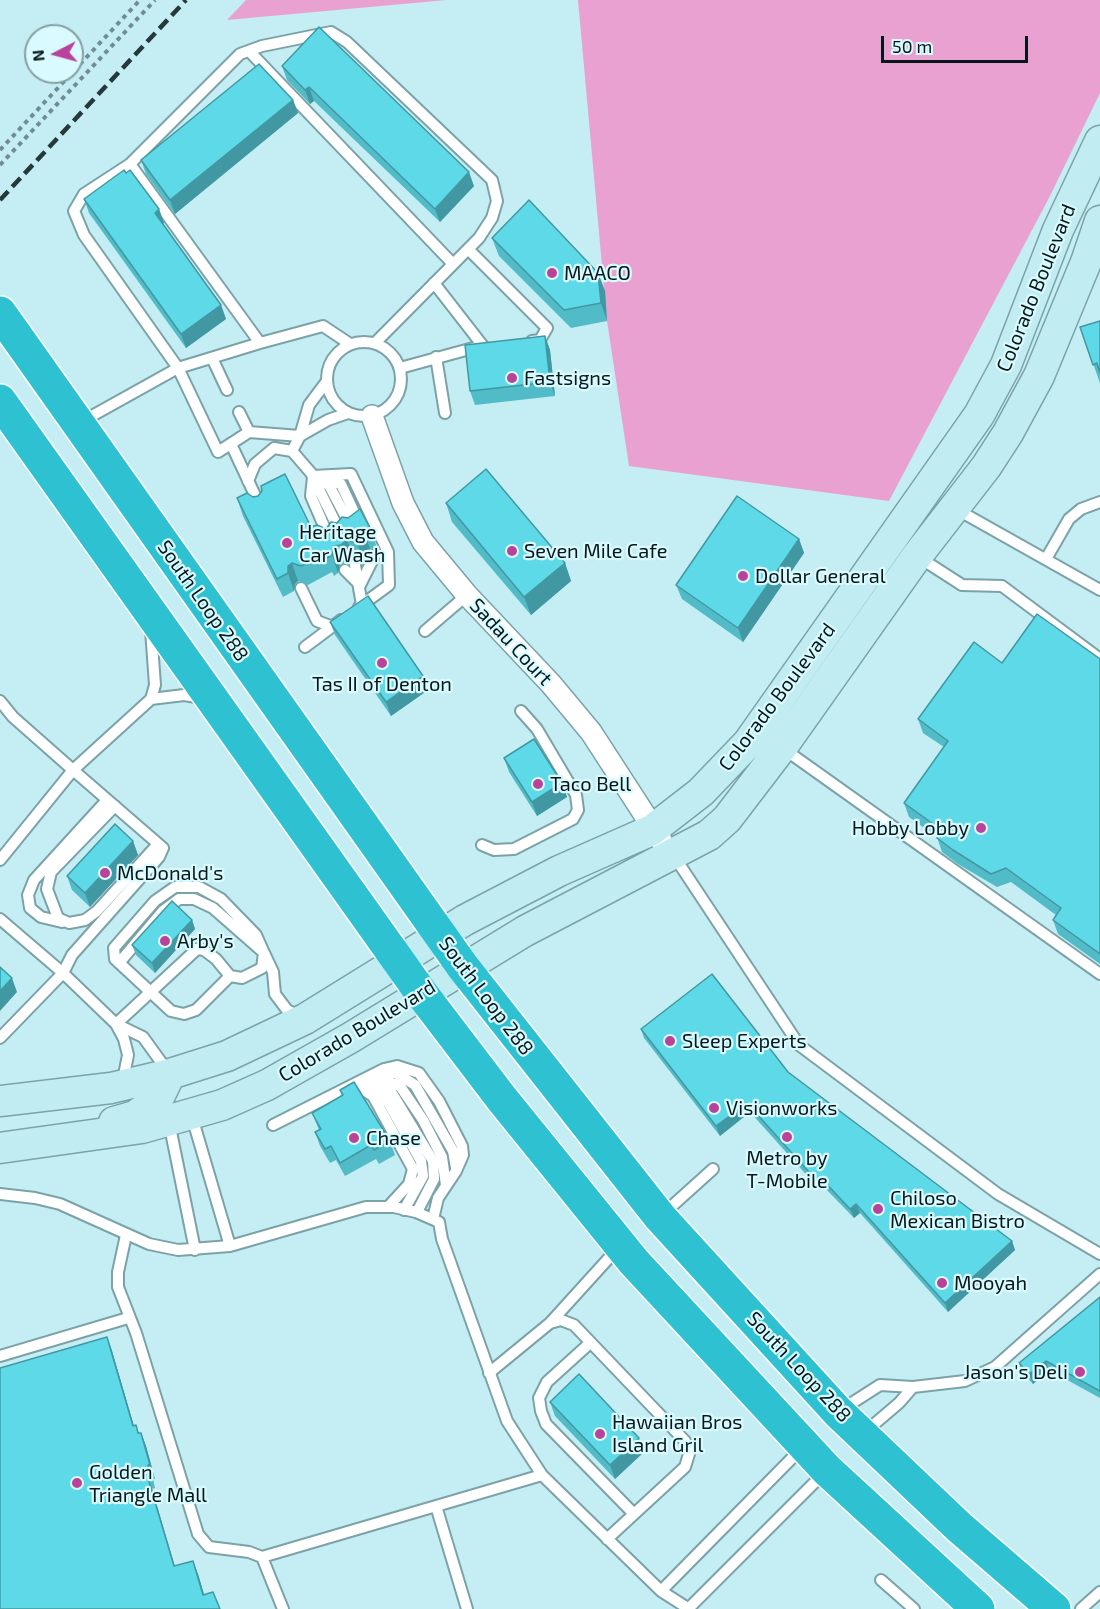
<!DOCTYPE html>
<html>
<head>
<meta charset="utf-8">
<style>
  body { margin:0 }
  #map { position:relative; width:1100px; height:1609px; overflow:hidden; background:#c5eef4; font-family:"Exo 2",sans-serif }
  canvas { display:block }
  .north { position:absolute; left:24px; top:24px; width:60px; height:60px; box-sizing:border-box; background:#d9fafe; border:2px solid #85a0a3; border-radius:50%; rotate:264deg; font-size:16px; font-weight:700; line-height:24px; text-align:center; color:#08181a }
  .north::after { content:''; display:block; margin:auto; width:21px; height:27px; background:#b9439a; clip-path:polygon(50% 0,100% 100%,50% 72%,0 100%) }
  .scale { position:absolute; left:881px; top:36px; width:147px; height:27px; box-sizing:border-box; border:3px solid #08181a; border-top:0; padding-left:8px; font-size:18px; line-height:21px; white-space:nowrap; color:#08181a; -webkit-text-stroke:4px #d9fafe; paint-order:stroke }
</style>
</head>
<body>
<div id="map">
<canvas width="1100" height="1609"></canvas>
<div class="north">N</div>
<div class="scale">50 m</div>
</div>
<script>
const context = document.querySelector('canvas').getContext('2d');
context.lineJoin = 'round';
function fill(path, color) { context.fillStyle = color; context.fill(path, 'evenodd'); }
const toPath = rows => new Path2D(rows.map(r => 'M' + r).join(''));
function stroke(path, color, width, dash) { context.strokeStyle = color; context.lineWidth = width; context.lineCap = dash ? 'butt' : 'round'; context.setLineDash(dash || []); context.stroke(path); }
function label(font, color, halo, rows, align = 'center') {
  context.font = font + ' "Exo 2",sans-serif'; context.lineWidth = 4.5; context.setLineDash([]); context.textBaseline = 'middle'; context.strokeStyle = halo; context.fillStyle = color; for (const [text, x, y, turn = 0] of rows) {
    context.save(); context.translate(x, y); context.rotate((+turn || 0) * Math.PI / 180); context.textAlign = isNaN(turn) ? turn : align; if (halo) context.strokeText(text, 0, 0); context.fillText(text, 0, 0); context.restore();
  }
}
const green = toPath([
  [246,0,447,0,227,20],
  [578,0,1100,0,1100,93,1050,196,889,501,629,466,607,321]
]);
const path = toPath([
  [0,150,140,0],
  [0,165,155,0]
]);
const lane = toPath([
  [249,51,453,264],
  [130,164,84,194,74,211,84,235,178,368,218,452,249,432,300,436,328,420,348,413],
  [468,249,547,328,540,340,532,341],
  [434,283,483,346],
  '327 379a37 37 0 1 1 74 0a37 37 0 1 1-74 0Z',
  [260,343,130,164,240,54,262,46,331,32,347,42,492,180,497,201,492,218,479,238,375,343],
  [436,357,445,413],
  [212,358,227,390],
  [400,368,477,347],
  [239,412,249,432],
  [81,422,178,368,260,343,323,326,350,344],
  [231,444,261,508],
  [292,451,300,436,309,405,327,381],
  [313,476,351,474,388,552,389,585,359,607],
  [313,477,311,496,330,540],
  [322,479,341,484,360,525],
  [248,481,255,464,274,448,292,451,311,473,341,534],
  [321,481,329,485,352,529],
  [956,509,1100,590],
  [917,556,962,585,1002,586,1100,659],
  [1046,559,1069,519,1081,509,1100,502],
  [355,565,362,605],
  [345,570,359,584],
  [360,585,375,555],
  [301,588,317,621,333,627],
  [425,631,467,595],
  [305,647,341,620],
  [151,699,184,695,202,698],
  [0,701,13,717,73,770,0,860],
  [784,749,1100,974],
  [115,806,51,872,47,889,58,918,69,923,85,920,97,911,158,844],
  [482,845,494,850,514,849,573,819,578,810,576,795,537,729,521,711],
  [674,856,799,1045,998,1194,1100,1254],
  [0,919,63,973,116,1024,124,1039,128,1055,124,1075,120,1080],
  [62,922,41,917,30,908,28,895,34,880,107,800],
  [119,963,163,911,179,899,194,899,213,908,262,951],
  [230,976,196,1010,184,1014,171,1011,115,959,114,948,155,901,175,887,199,887,221,899,256,935,264,953],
  [116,1024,197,949,204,950,216,959,230,976,242,978,262,968,264,953,273,972,275,994,287,1010,299,1016],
  [116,1024,143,1037,169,1073],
  [0,1038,63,973,72,955,159,857,163,848,73,770,151,699,155,685,151,630],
  [383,1073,396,1073,415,1085,453,1151,456,1168],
  [381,1079,400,1086,423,1120,442,1157,446,1185],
  [361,1081,381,1084,390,1090,433,1161,434,1179,417,1212],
  [366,1086,374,1089,388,1102,421,1161,423,1176,404,1210],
  [362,1089,373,1096,413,1169,409,1184,388,1207],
  [192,1117,230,1246],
  [169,1122,195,1250],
  [273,1125,384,1069,397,1066,419,1073,439,1101,462,1146,463,1155,456,1171,438,1198,433,1219],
  [0,1194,35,1198,60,1204,149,1244,178,1250,230,1246,366,1207,394,1207,416,1212,439,1222,442,1239,507,1421,542,1475,661,1591,689,1609],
  [662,1215,713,1169],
  [126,1235,118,1272,118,1287,136,1333,198,1534,209,1547,249,1552,262,1557,283,1609],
  [550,1323,618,1248],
  [590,1343,547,1382,539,1398,541,1411,546,1424,634,1514],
  [0,1356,128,1318],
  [489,1373,550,1323,561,1320,574,1325,685,1441,689,1454,685,1467,607,1539],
  [841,1410,880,1385,913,1387,965,1381,995,1367,1100,1274],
  [865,1432,899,1403,913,1387],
  [436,1506,467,1609],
  [262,1557,542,1475],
  [881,1580,914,1609],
  [661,1591,801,1449],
  [688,1609,824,1473],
  [1081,1609,1100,1592]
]);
const street = toPath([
  [372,416,403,503,423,542,467,595,551,684,591,732,661,840]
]);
const secondary = toPath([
  [0,1101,111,1088,170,1074,227,1056,305,1019,465,920,559,871,652,830,701,792,748,743,979,415,1006,365,1058,230,1100,141],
  [114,1122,135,1116,149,1106,160,1095,170,1074],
  [0,1148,142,1128,222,1105,267,1085,350,1038,525,931,709,835,727,819,782,747,917,556,986,467,1008,433,1039,376,1086,262,1100,221]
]);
const highway = toPath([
  [0,313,463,967,660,1217,838,1412,959,1527,1054,1609],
  [0,401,422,994,502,1099,634,1262,827,1470,978,1609]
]);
const rail = toPath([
  [0,200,186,0]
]);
const wall = toPath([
  [282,66,474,186,440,222,314,101,310,104,287,80],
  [293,100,298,113,175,214,146,174,141,160],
  [84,199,159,209,164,223,163,224,221,305,226,319,186,348,89,213],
  [492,238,598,273,605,291,607,321,571,328,499,256],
  [1100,321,1100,383,1080,327],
  [545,336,550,350,555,396,475,405,470,391],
  [258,496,311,527,326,529,371,530,377,548,370,549,364,561,353,558,348,563,340,564,338,573,334,576,332,572,308,585,298,581,295,584,294,591,283,597,243,516,237,498],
  [446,503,565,563,571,581,531,615,452,522],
  [799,539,804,553,743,642,682,599,676,585],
  [330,622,428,690,391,716,335,635],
  [1100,659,1100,964,1058,934,1053,920,1056,915,1011,882,997,887,958,864,942,852,937,837,909,817,904,803,944,747,923,733,918,719,1002,663],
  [504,758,562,783,567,797,537,816,509,772],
  [133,841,138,855,90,907,72,890,67,876],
  [192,920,195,929,155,973,136,955,132,945],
  [641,1029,788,1072,1012,1241,1015,1250,948,1312,860,1213,854,1218,824,1187,820,1190,750,1112,720,1136,644,1038],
  [340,1090,390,1141,395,1155,379,1164,376,1159,345,1176,336,1160,330,1163,320,1146,315,1132,319,1130,312,1113,342,1096],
  [1100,1297,1100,1398,1049,1370,1033,1384,1022,1372,1019,1363],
  [107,1337,112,1351,134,1426,139,1433,141,1433,146,1446,155,1479,153,1479,155,1488,152,1489,174,1566,198,1574,204,1594,0,1609],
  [550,1402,644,1452,615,1479,555,1416]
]);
const shadedWall = toPath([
  [309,87,314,101,310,104,305,90],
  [293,100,298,113,175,214,170,200],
  [469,172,474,186,440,222,435,209],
  [159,209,164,223,160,227,155,213],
  [598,273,605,291,607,321,601,303],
  [221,305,226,319,186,348,181,334],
  [545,336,550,350,555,396,550,382],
  [364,531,370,549,364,561,357,543],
  [799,539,804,553,743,642,738,628],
  [347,540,353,558,348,563,341,545],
  [334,546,340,564,338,573,332,555],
  [292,563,298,581,295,584,294,591,288,573,288,566],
  [565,563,571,581,531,615,524,597],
  [423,676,428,690,391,716,386,702],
  [562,783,567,797,537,816,532,802],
  [133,841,138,855,90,907,85,893],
  [192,920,195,929,155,973,152,963],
  [12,978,17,992,0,1011,0,991],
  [747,1103,750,1112,720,1136,716,1126],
  [821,1178,824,1187,820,1190,817,1181],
  [856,1204,860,1213,854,1218,850,1209],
  [1012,1241,1015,1250,948,1312,945,1303],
  [107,1337,112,1351,138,1440,133,1426],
  [1046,1361,1049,1370,1033,1384,1029,1374],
  [141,1433,146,1446,155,1479,150,1465],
  [639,1438,644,1452,615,1479,610,1465],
  [147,1475,152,1489,179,1580,174,1566],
  [193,1561,198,1574,208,1608,203,1595]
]);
const building = toPath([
  [319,27,469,172,435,209,309,87,305,90,282,66,319,27],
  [259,64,293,100,170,200,141,160,259,64],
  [124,170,126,173,130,170,159,209,155,213,221,305,181,334,84,199,124,170],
  [529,200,598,273,601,303,564,310,492,238,529,200],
  [1100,321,1100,373,1097,363,1093,365,1080,327,1100,321],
  [545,336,550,382,470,391,465,345,545,336],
  [486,469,565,563,524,597,446,503,486,469],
  [285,474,311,527,317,525,326,529,331,522,337,523,342,517,348,518,360,509,371,530,364,531,357,543,347,540,341,545,334,546,332,555,327,558,325,554,301,566,292,563,288,566,288,573,277,579,237,498,247,493,253,497,258,496,262,491,261,486,285,474],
  [737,496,799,539,738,628,676,585,737,496],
  [368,596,423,676,386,702,330,622,368,596],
  [1037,614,1100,659,1100,954,1053,920,1061,908,1006,868,991,874,953,850,937,838,936,826,904,803,948,741,918,719,974,642,1002,663,1037,614],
  [534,739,562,783,532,802,504,758,534,739],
  [115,824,133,841,85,893,67,876,115,824],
  [172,901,192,920,152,963,132,945,172,901],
  [0,967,12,978,0,991,0,967],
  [712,974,788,1072,1012,1241,945,1303,856,1204,850,1209,821,1178,817,1181,747,1103,716,1126,641,1029,712,974],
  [354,1082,390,1141,374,1150,371,1145,340,1163,331,1146,325,1149,315,1132,321,1129,312,1113,343,1095,340,1090,354,1082],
  [1100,1297,1100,1391,1046,1361,1029,1374,1019,1363,1100,1297],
  [107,1337,133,1426,136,1425,138,1433,141,1433,150,1465,148,1465,150,1474,147,1475,174,1566,193,1561,203,1595,213,1592,220,1609,0,1609,0,1368,107,1337],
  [579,1374,639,1438,610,1465,550,1402,579,1374]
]);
const markers = [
  [552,273,6,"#b9439a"],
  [512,378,6,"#b9439a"],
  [287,543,6,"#b9439a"],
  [512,551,6,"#b9439a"],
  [743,576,6,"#b9439a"],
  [382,663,6,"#b9439a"],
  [538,784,6,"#b9439a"],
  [981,828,6,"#b9439a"],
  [105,873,6,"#b9439a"],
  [165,941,6,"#b9439a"],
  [670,1041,6,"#b9439a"],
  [714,1108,6,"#b9439a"],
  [787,1137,6,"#b9439a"],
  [354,1138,6,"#b9439a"],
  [878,1209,6,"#b9439a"],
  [942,1283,6,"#b9439a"],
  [1080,1372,6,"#b9439a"],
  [600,1434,6,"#b9439a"],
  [77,1483,6,"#b9439a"]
];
const poiNames = [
  ["MAACO",564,273],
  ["Fastsigns",524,378],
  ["Heritage",299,532],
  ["Car Wash",299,555],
  ["Seven Mile Cafe",524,551],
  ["Dollar General",755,576],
  ["Tas II of Denton",382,684,"center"],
  ["Taco Bell",550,784],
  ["Hobby Lobby",969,828,"right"],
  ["McDonald's",117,873],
  ["Arby's",177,941],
  ["Sleep Experts",682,1041],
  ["Visionworks",726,1108],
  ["Chase",366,1138],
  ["Metro by",787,1158,"center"],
  ["T-Mobile",787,1181,"center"],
  ["Chiloso",890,1198],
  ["Mexican Bistro",890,1221],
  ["Mooyah",954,1283],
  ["Jason's Deli",1068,1372,"right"],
  ["Hawaiian Bros",612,1422],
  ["Island Gril",612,1445],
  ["Golden",89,1472],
  ["Triangle Mall",89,1495]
];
const streetNames = [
  ["Colorado Boulevard",1036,288,-68],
  ["South Loop 288",203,601,55],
  ["Sadau Court",511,642,47],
  ["Colorado Boulevard",777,697,-53],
  ["South Loop 288",486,996,53],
  ["Colorado Boulevard",357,1031,-31],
  ["South Loop 288",799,1367,47]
];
fill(green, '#e9a1d1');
stroke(lane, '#7ba2a7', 14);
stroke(street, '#7ba2a7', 24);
stroke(secondary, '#7ba2a7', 33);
stroke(highway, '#fff', 36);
stroke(path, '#708e92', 4, [4.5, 4.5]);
stroke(lane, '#fff', 10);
stroke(street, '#fff', 21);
stroke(secondary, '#c0ecf2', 30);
stroke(highway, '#2dc1d2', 33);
stroke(rail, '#25383b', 4.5, [12, 6]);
fill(wall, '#51bbc8');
fill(shadedWall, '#4298a2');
fill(building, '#5ed9e8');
stroke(building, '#4298a2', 1.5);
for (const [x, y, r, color] of markers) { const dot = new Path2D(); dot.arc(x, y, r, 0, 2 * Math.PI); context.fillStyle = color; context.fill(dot); stroke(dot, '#d9fafe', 2); }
label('20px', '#08181a', '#d9fafe', poiNames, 'left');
label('20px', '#08181a', '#d9fafe', streetNames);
</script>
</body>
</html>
